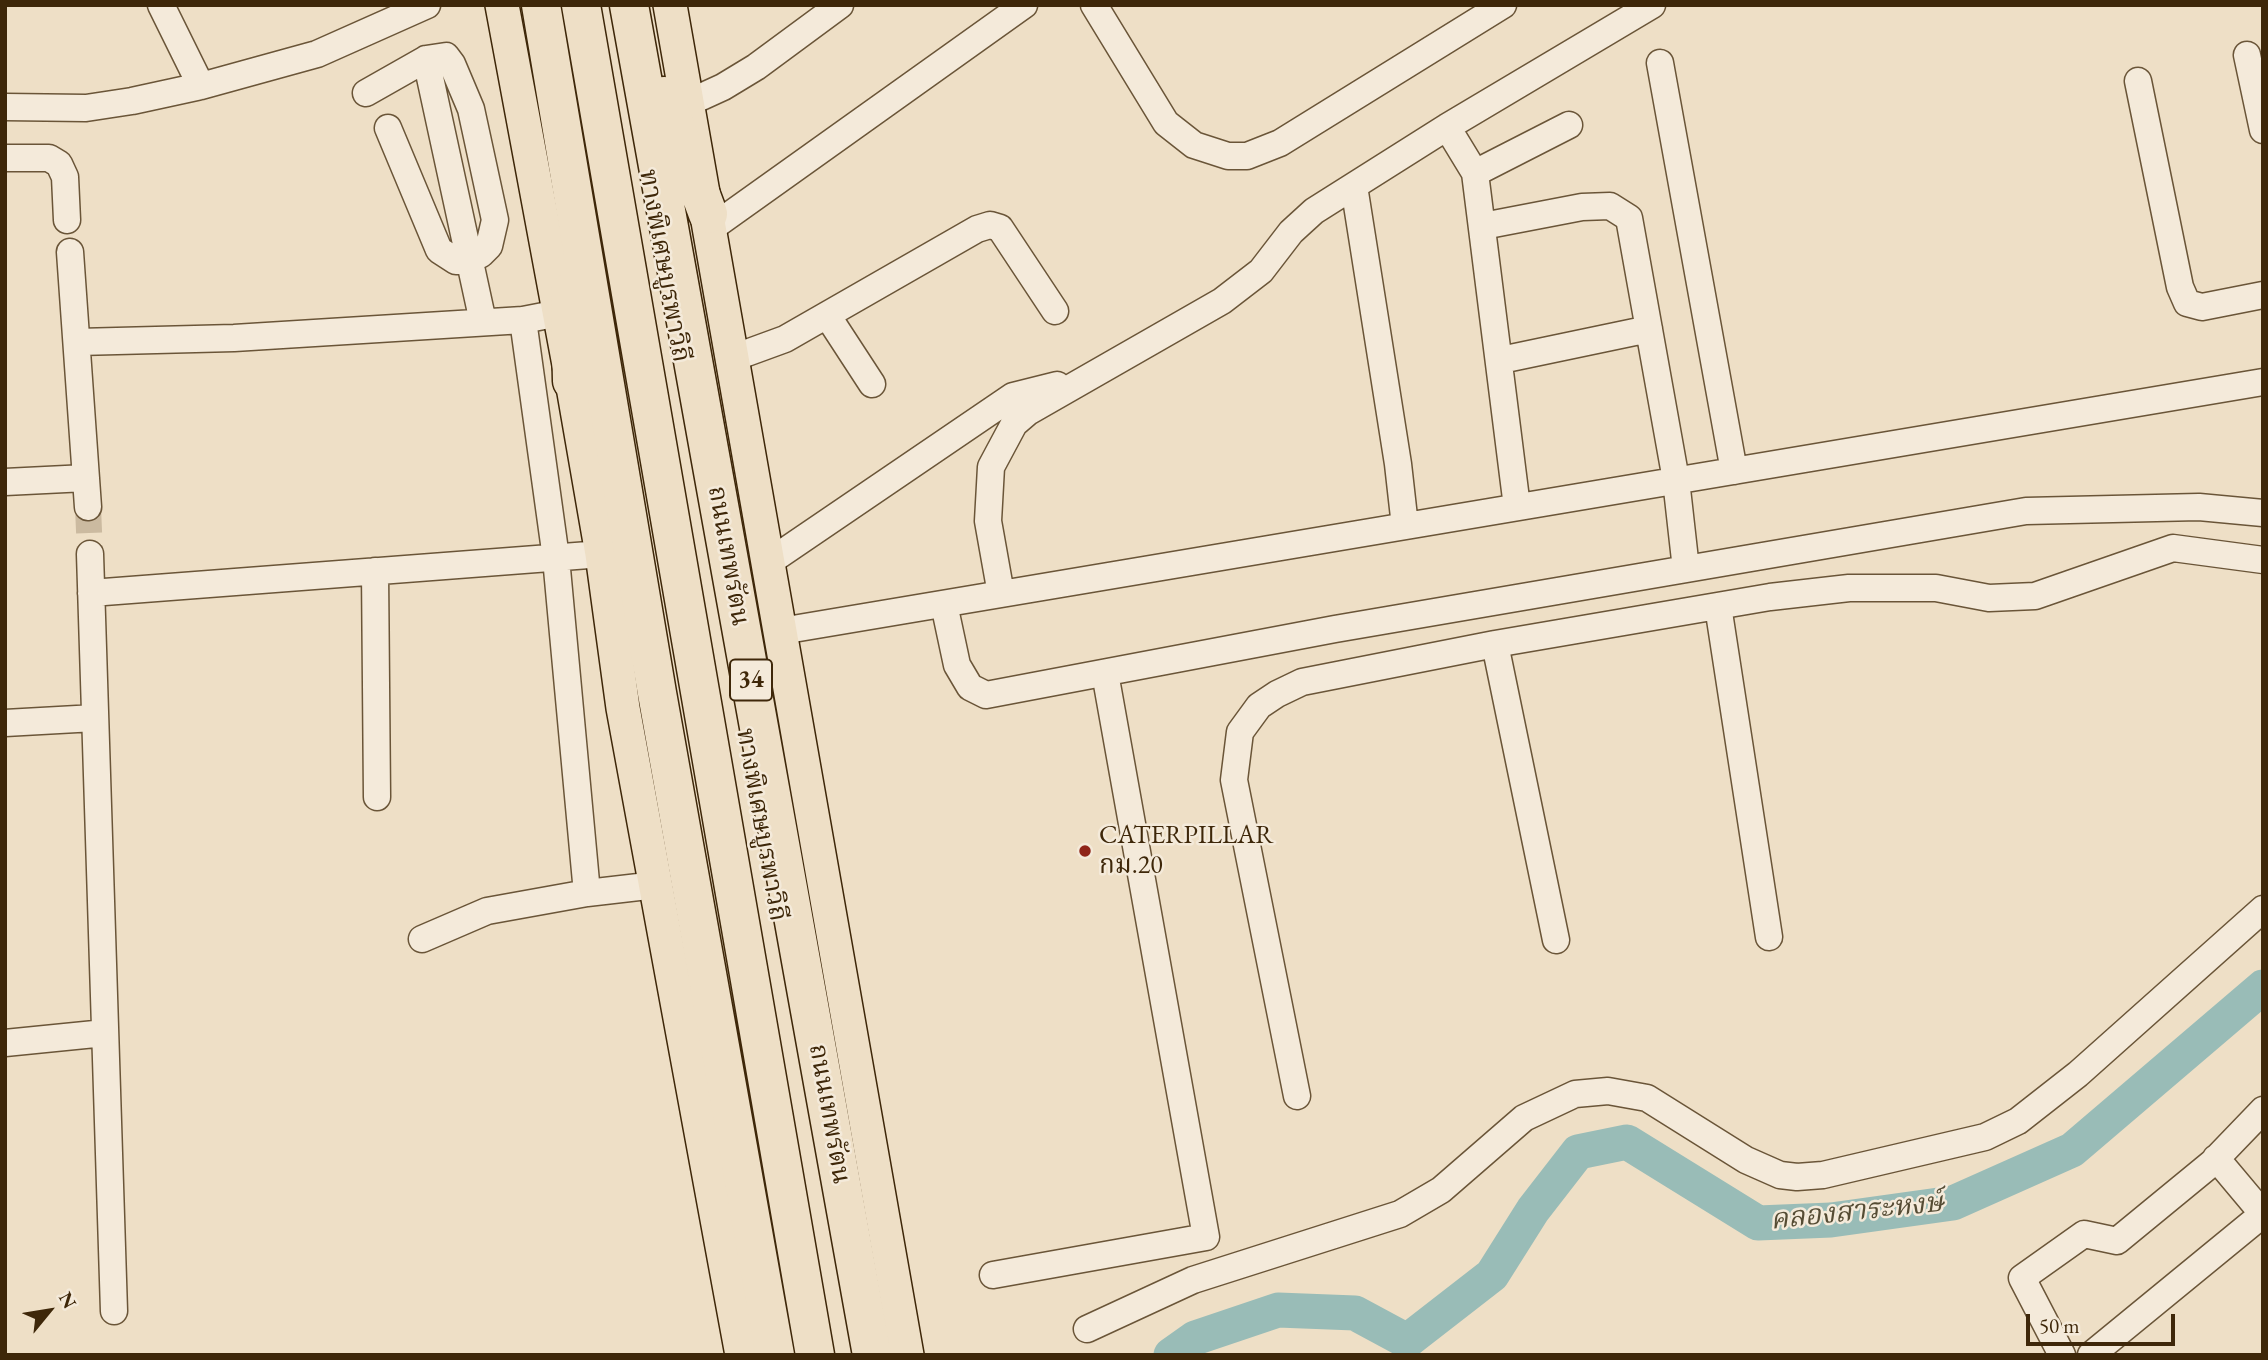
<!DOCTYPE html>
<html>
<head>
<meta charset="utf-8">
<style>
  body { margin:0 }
  #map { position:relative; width:2268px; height:1360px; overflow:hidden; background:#eedfc6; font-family:"EB Garamond",serif }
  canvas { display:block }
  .frame { position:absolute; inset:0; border:7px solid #3e2709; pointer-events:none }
  .north { position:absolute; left:14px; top:1276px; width:70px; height:70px; -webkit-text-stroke:5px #f4eada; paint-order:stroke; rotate:60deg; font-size:19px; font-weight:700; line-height:28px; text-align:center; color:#3e2709 }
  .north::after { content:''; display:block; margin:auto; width:24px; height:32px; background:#3e2709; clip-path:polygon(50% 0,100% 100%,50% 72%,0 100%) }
  .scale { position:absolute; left:2026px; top:1314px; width:149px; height:32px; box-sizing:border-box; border:4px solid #3e2709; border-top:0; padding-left:9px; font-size:21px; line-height:24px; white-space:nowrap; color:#3e2709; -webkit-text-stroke:5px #f4eada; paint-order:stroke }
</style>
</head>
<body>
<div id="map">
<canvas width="2268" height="1360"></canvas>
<div class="frame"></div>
<div class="north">N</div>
<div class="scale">50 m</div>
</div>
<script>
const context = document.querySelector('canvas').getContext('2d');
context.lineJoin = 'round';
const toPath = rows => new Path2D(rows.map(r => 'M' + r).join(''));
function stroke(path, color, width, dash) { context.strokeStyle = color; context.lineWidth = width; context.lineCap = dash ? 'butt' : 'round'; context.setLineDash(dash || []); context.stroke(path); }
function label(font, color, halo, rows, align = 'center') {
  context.font = font + ' "EB Garamond","Noto Serif Thai",serif'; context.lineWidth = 5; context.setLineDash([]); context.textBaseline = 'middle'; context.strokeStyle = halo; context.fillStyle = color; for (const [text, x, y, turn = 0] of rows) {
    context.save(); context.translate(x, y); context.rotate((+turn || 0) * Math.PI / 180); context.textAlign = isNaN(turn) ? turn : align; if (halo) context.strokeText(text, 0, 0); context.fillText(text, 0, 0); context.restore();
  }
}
const river = toPath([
  [1171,1355,1195,1338,1278,1310,1355,1313,1407,1341,1492,1275,1533,1210,1578,1152,1627,1142,1758,1223,1831,1220,1953,1203,2072,1150,2263,987]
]);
const minorTunnel = toPath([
  [88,507,90,554]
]);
const minor = toPath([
  [161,5,201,86],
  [1094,5,1166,123,1194,145,1228,156,1247,156,1280,143,1503,5],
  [2247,55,2263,130],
  [426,59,483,322],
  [1660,63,1734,471],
  [2138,81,2180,287,2187,303,2202,307,2263,295],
  [366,93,426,59,446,56,452,64,471,109,495,220,489,246,481,254,470,260,456,261,439,250,388,128],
  [688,103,723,87,756,67,840,5],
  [5,107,86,108,132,101,201,86,317,54,427,5],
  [1447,127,1475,173,1517,507],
  [5,158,49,158,59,164,65,177,67,220],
  [1475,173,1569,125],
  [1354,186,1398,464,1405,526],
  [1483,226,1582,207,1610,206,1629,218,1676,480,1686,569],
  [710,229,1024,5],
  [70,252,88,507],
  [827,315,872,384],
  [523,320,556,558,587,893],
  [78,342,234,338,523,320,559,313],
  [733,358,785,339,977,229,990,225,1000,228,1055,311],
  [1501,360,1649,329],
  [5,482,86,478],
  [90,554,114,1311],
  [769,562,1013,396,1057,385],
  [375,571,377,797],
  [91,593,602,554],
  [1001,594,988,521,991,467,1014,424,1028,412,1222,301,1261,271,1291,232,1314,211,1447,127,1652,5],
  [944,604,957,665,970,687,986,695,1335,629,2026,511,2199,507,2263,513],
  [1718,606,1769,937],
  [781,631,2263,382],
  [1495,644,1556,940],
  [5,723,95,718],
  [422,939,487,911,587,893,656,885],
  [5,1043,105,1033],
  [1297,1096,1234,780,1240,732,1259,706,1277,694,1302,682,1495,644,1770,597,1849,588,1936,588,1989,598,2035,596,2173,548,2263,560],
  [2216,1158,2263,1214],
  [993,1275,1206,1237,1105,673],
  [1087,1329,1193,1280,1400,1214,1441,1190,1524,1118,1575,1094,1608,1091,1647,1098,1746,1160,1780,1175,1797,1177,1823,1175,1985,1137,2018,1121,2078,1074,2263,909],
  [2062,1355,2022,1278,2084,1234,2117,1241,2212,1163,2263,1110],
  [2091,1355,2263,1214]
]);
const major = toPath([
  [502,5,572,381,602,554,623,708,742,1355],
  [670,5,907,1355]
]);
const highway = toPath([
  [541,5,657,693,775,1355],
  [581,5,815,1355],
  [629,5,872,1355],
  [664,96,708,214],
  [570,292,572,381]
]);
const markers = [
  [1085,851,7,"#8f2418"]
];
const shields = [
  [751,680,42]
];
const shieldNames = [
  ["34",751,680]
];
const streetNames = [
  ["ทางพิเศษบูรพาวิถี",664,266,80],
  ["ถนนเทพรัตน",728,556,80],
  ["ทางพิเศษบูรพาวิถี",761,825,80],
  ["ถนนเทพรัตน",829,1114,80]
];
const poiNames = [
  ["CATERPILLAR",1099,836],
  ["กม.20",1099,866]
];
const waterNames = [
  ["คลองสาระหงษ์",1857,1212,-6]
];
stroke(river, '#99bcb7', 35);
stroke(minorTunnel, '#cbbaa0', 26, [26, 13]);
stroke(minor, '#6a5538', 29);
stroke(major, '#3e2709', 36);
stroke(highway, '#3e2709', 41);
stroke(minor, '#f4eada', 26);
stroke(major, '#eedfc6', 33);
stroke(highway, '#eedfc6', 38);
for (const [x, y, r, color] of markers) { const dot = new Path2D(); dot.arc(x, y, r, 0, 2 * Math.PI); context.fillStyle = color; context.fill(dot); stroke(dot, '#f4eada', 2.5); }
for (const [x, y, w] of shields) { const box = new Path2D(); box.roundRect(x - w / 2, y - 20.5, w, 41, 5); context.fillStyle = '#f4eada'; context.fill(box); stroke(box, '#3e2709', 2); }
label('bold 24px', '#3e2709', null, shieldNames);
label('26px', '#3e2709', '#f4eada', streetNames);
label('26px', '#3e2709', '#f4eada', poiNames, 'left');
label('italic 28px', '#554c34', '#f4eada', waterNames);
</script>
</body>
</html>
